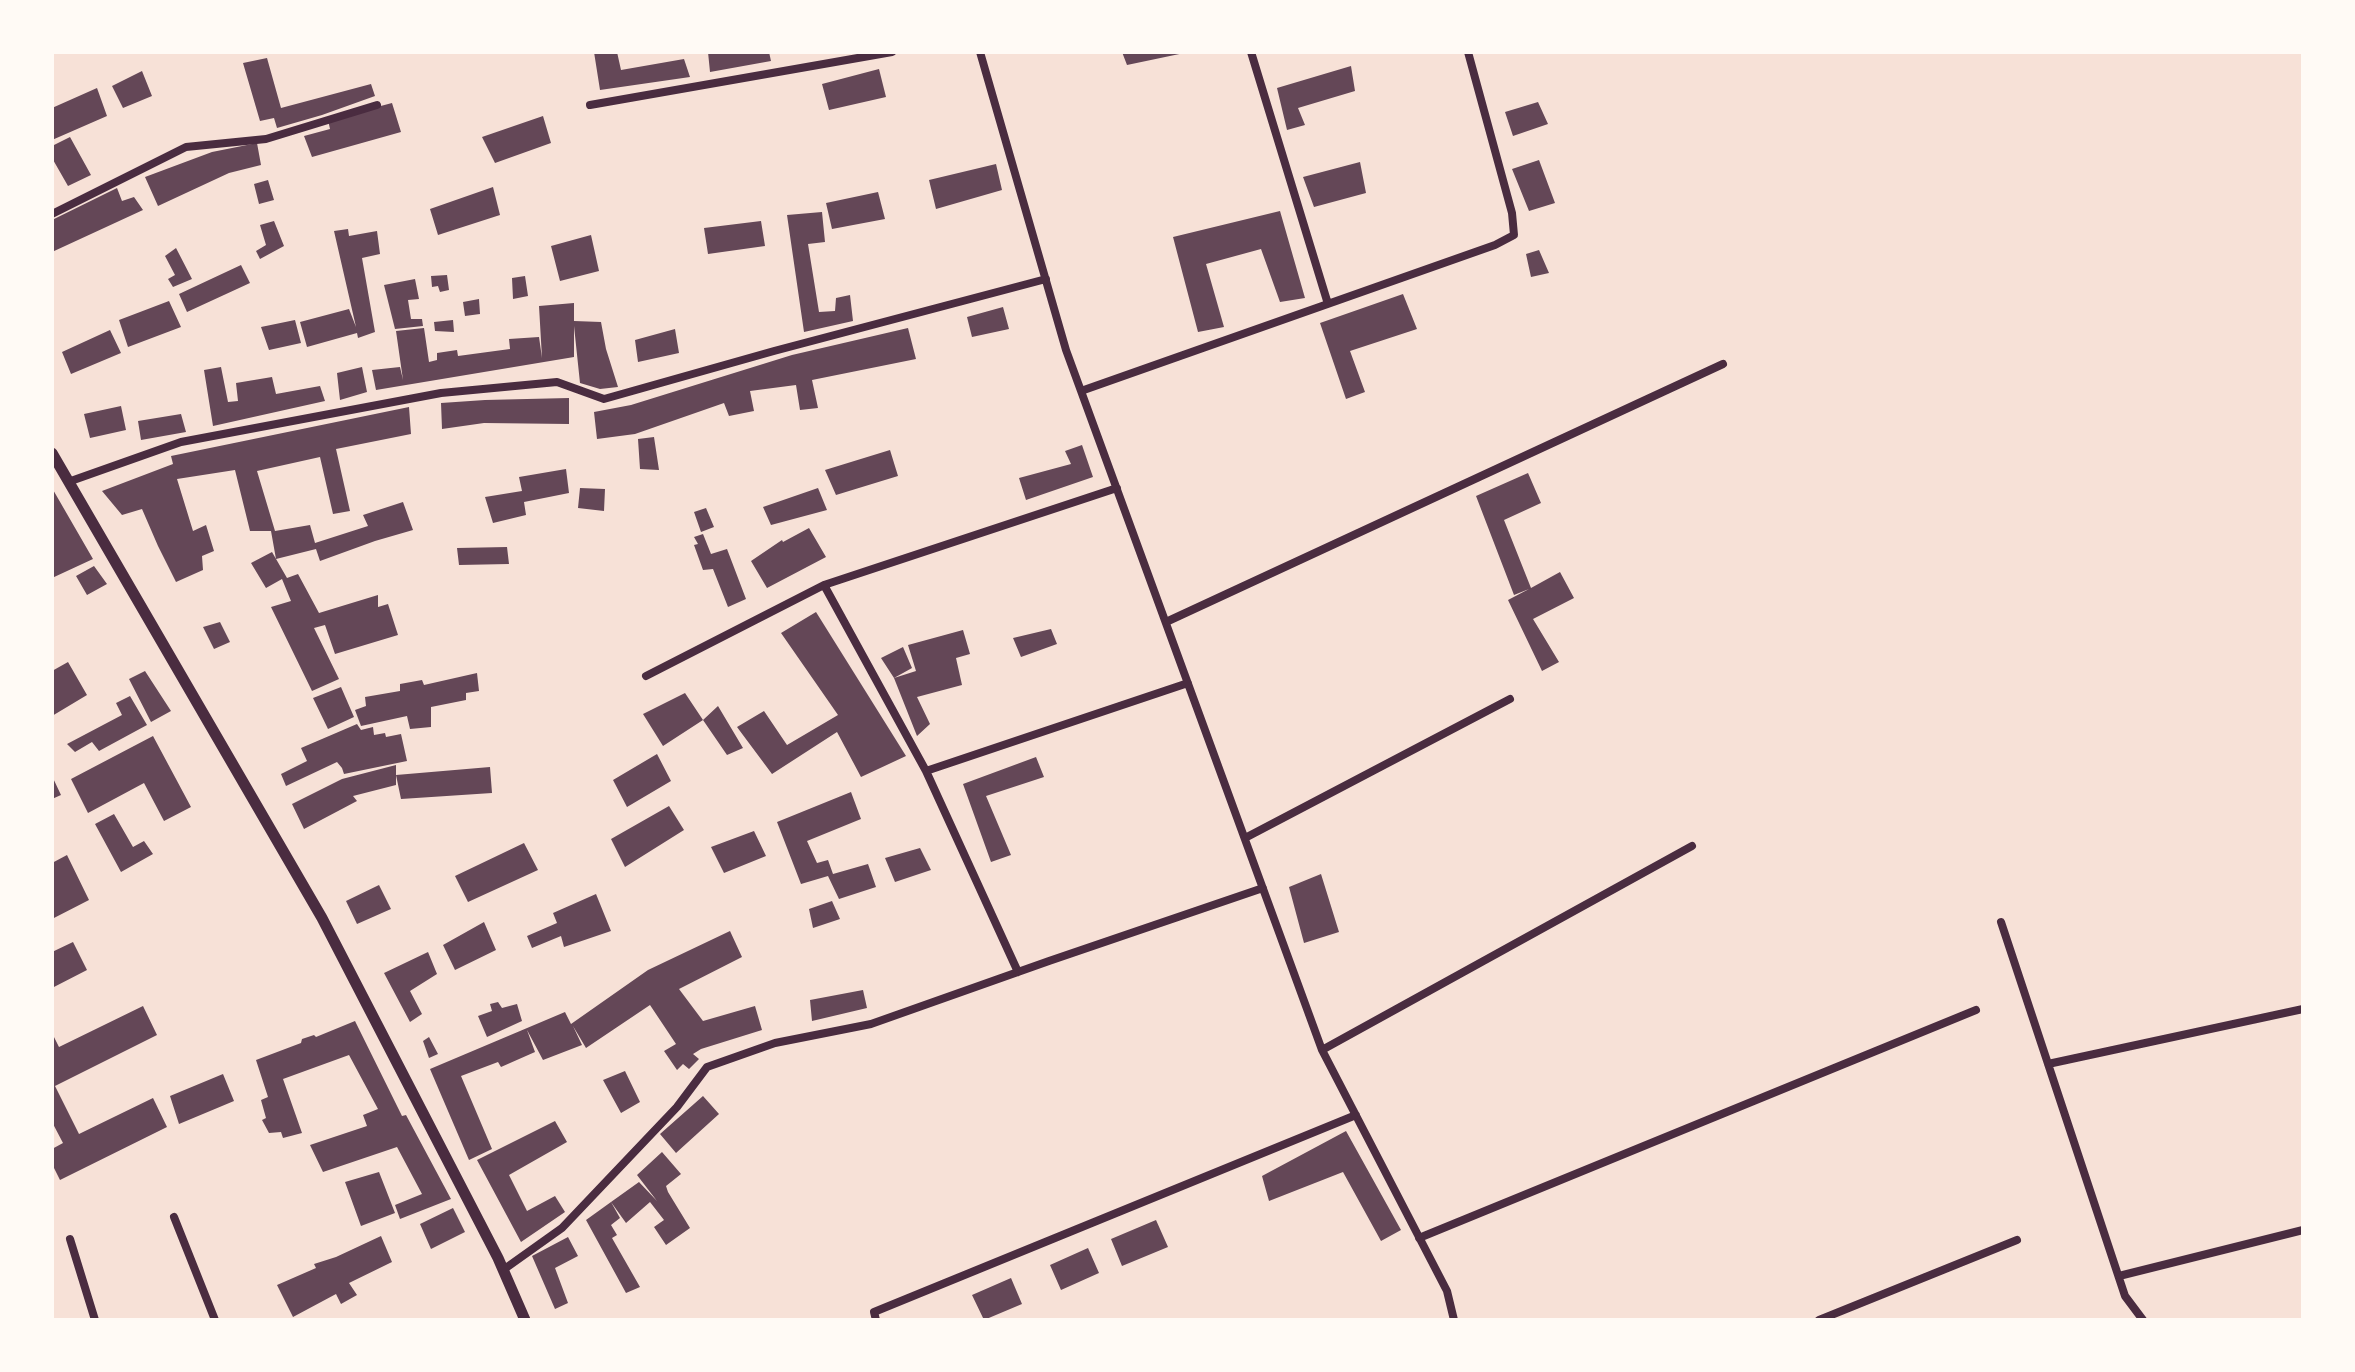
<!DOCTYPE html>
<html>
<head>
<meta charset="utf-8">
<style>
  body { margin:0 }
  #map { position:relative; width:2355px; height:1372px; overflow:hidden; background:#f7e1d7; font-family:Commissioner,sans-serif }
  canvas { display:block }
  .frame { position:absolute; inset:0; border:54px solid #fffaf5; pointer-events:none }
</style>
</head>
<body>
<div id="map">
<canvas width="2355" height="1372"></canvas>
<div class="frame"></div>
</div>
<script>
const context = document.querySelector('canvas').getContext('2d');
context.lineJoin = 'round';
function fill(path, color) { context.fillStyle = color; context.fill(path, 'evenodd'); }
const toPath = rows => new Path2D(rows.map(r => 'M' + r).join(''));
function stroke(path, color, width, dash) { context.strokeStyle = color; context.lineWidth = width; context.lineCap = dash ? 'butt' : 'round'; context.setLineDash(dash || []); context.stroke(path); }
const building = toPath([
  [594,52,617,52,621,70,684,59,690,77,600,90],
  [708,52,769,52,771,61,710,72],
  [1122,52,1189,52,1127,65],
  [267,58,281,108,371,84,375,96,322,115,277,128,274,118,260,121,243,63],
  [1351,66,1355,91,1298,108,1305,125,1287,130,1277,88],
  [879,69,886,97,829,110,822,84],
  [142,71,152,96,123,108,112,86],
  [97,88,107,116,52,140,52,108],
  [1538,102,1548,124,1513,136,1505,112],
  [392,103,401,132,312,157,304,136,330,129,328,120],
  [543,116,551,143,495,163,482,137],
  [70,137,91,175,68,186,52,158,52,146],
  [257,143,261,165,229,173,158,206,145,177,212,152],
  [1539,160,1555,203,1529,211,1512,169],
  [1360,162,1366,193,1314,207,1303,177],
  [996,164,1002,190,936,209,929,180],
  [268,180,274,200,259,204,254,184],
  [493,187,500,215,438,235,430,209],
  [117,188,122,201,134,197,143,210,52,252,52,220],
  [878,192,885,219,832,229,826,203],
  [1280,211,1305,298,1280,302,1261,249,1206,264,1224,327,1198,332,1173,237],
  [822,212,825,242,808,244,819,312,835,311,836,298,850,295,853,321,804,332,787,215],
  [274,221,284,246,260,259,256,251,266,245,260,225],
  [761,221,765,246,708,254,704,228],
  [348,229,349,236,377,231,380,254,362,258,375,332,358,338,357,333,307,347,300,322,349,309,356,327,334,231],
  [591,235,599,271,560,281,551,246],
  [176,248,192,279,173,287,168,279,175,275,165,256],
  [1539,250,1549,273,1531,277,1526,254],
  [241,265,250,283,187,312,179,294],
  [447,275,449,290,440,292,438,286,432,287,431,276],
  [525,276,528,296,513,299,512,278],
  [415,279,419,299,408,300,411,319,422,319,423,326,395,329,384,285],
  [1403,294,1417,329,1350,351,1365,392,1346,399,1320,323],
  [479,299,480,314,465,316,463,302],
  [169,301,181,327,128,347,119,320],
  [574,303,574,321,601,322,606,349,618,387,600,389,580,383,574,326,574,357,376,390,372,370,400,367,403,380,396,331,424,328,429,362,437,360,437,353,457,350,458,356,510,349,509,339,539,337,542,358,539,306],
  [1003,307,1009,329,972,337,967,317],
  [295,320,301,343,269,350,261,327],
  [453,320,454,332,435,331,434,322],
  [908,328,916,359,812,380,818,408,800,410,796,385,750,391,754,411,729,416,724,403,635,434,597,439,594,412,631,405,792,355],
  [675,329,679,353,638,362,635,340],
  [110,330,121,353,71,374,62,352],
  [221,367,228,402,238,401,236,383,272,377,276,394,320,386,325,401,213,426,204,370],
  [362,367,367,392,340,400,337,373],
  [569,398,569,424,484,423,442,429,441,403,485,400],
  [121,406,126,430,90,438,84,414],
  [409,407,411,434,336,449,350,511,333,514,320,457,257,471,275,531,310,525,315,543,368,526,363,515,403,502,413,530,375,541,320,561,316,549,276,559,271,531,250,531,235,470,177,479,193,531,206,525,214,551,202,556,203,570,176,582,158,546,142,509,122,515,102,491,173,464,171,456],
  [181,414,186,432,141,440,138,421],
  [654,437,659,470,640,469,638,439],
  [1082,445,1093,477,1026,500,1019,478,1071,464,1065,451],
  [890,450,898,476,836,495,825,470],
  [566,469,569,493,524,502,526,515,493,523,485,497,522,491,519,477],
  [1528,473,1541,503,1504,520,1531,588,1560,572,1574,598,1533,619,1559,662,1542,671,1508,600,1529,589,1514,595,1476,496],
  [52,488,93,559,52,578],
  [580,488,605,489,604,511,578,508],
  [818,488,827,510,771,525,763,507],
  [706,508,714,527,701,532,694,512],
  [809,528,826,557,767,588,751,561,782,540,783,542],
  [703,534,711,554,727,549,746,599,728,607,713,569,703,570,694,545,698,544,694,537],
  [507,547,509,564,459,565,457,548],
  [272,552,287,578,298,574,319,613,378,595,378,607,388,604,398,635,335,654,325,625,314,628,339,679,312,691,271,607,291,601,282,579,266,588,251,563],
  [94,566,107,584,87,595,76,576],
  [816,612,906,756,861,777,837,732,772,774,737,727,764,711,787,745,838,715,781,633],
  [220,622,230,642,214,649,203,627],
  [1051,629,1057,644,1021,657,1013,638],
  [963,630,970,654,956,658,962,685,917,697,930,724,917,736,894,678,916,671,908,645],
  [903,647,912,668,894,678,881,658],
  [68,662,87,695,52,716,52,671],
  [145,671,171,711,151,722,129,679],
  [477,673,479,691,466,693,466,700,431,707,431,727,410,729,407,716,361,726,355,710,366,706,365,697,400,691,400,684,422,680,424,685],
  [341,687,354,717,328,729,313,698],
  [685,693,703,720,663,746,643,714],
  [130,696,147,725,99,751,92,742,75,752,67,744,122,715,116,703],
  [718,706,743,748,727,755,703,720],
  [357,724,361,730,373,727,374,735,385,733,386,737,401,734,407,761,344,774,342,768,337,762,286,786,281,774,307,761,301,748],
  [153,736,191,807,164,821,144,783,88,813,71,779],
  [657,754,671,781,627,807,613,780],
  [1036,757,1044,777,986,796,1011,855,991,862,963,784],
  [396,765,396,775,490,767,492,793,401,799,396,775,396,785,353,796,357,801,304,829,292,804,342,779],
  [52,776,61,795,52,799],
  [851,792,861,819,807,841,817,863,828,860,833,874,868,864,876,887,839,899,828,876,801,884,777,822],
  [669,806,684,830,625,867,611,839],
  [114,814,133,847,144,841,153,854,121,872,95,824],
  [754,831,766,856,724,873,711,847],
  [524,843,538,870,468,902,455,876],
  [920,848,931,870,895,882,885,858],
  [67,855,89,900,52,919,52,863],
  [1321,874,1339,932,1304,943,1289,887],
  [379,885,391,909,357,924,346,901],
  [596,894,611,931,564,947,561,936,532,948,527,936,557,923,553,913],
  [832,901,840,919,813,928,809,909],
  [484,922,496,950,455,970,443,945],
  [730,931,742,957,679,989,703,1021,755,1006,762,1030,701,1049,693,1054,699,1059,689,1069,683,1064,677,1070,664,1051,676,1044,650,1005,586,1048,573,1026,582,1045,543,1060,527,1030,535,1052,501,1067,498,1062,461,1076,492,1149,469,1160,430,1069,565,1012,571,1024,648,970],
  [73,942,87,970,52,988,52,952],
  [428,952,437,974,410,991,422,1014,410,1022,384,973],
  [863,990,867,1008,812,1021,810,1000],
  [498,1002,502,1008,517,1004,522,1021,487,1037,478,1016,492,1011,490,1004],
  [143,1006,157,1035,55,1086,79,1134,153,1098,167,1127,60,1180,52,1164,52,1149,63,1143,52,1122,52,1033,59,1047],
  [355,1021,402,1116,406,1115,451,1199,400,1219,395,1205,422,1194,397,1147,323,1172,310,1145,367,1126,363,1115,378,1109,349,1055,283,1079,302,1133,283,1138,281,1132,269,1133,262,1120,266,1118,261,1100,268,1097,256,1060,301,1043,302,1039,314,1035,316,1037],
  [429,1037,438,1054,429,1058,423,1041],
  [625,1071,640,1102,621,1113,603,1080],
  [223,1074,234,1101,179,1124,170,1096],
  [703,1096,719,1114,676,1153,660,1134],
  [555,1121,567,1142,509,1175,527,1211,555,1196,565,1212,521,1242,477,1160],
  [1346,1131,1401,1230,1381,1241,1343,1172,1269,1201,1262,1176],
  [662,1152,681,1174,666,1186,668,1192,690,1228,666,1245,654,1227,664,1220,650,1202,626,1223,611,1202,639,1182,657,1201,637,1175],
  [379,1172,395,1213,361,1226,345,1182],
  [611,1202,620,1218,611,1225,617,1235,612,1238,640,1287,626,1293,586,1220],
  [453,1208,465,1232,431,1249,420,1224],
  [1156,1220,1168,1247,1122,1266,1111,1239],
  [381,1236,392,1262,349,1283,357,1295,341,1304,336,1294,293,1317,277,1285,316,1268,314,1264,336,1257],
  [568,1237,578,1256,555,1268,568,1303,555,1309,532,1256],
  [1088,1248,1099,1273,1061,1290,1050,1265],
  [1011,1278,1022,1304,984,1320,972,1295]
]);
const minor = toPath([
  [980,52,1066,350,1322,1050,1447,1291,1454,1320],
  [1251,52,1328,304],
  [590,105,892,52],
  [52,214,186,147,266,139,377,105],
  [1081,391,1495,245,1514,235,1512,213,1468,52],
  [68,482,181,442,441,393,557,382,604,399,774,351,1046,279],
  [824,585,926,771,1018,972],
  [1166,622,1723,364],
  [646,676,824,585,1117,488],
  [926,771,1188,683],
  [1245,838,1510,699],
  [2001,922,2125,1296,2143,1320],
  [1322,1050,1692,846],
  [2048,1064,2303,1009],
  [174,1217,215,1320],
  [1419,1238,1976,1010],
  [70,1239,95,1320],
  [503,1270,562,1228,677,1107,707,1067,775,1043,871,1024,1049,961,1263,888],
  [2119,1276,2303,1230],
  [876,1320,874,1312,1356,1115],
  [1819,1320,2017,1240]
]);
const tertiary = toPath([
  [52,453,322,918,498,1258,525,1320]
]);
fill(building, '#644757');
stroke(minor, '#4a2c40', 8);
stroke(tertiary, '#4a2c40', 11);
</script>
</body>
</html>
